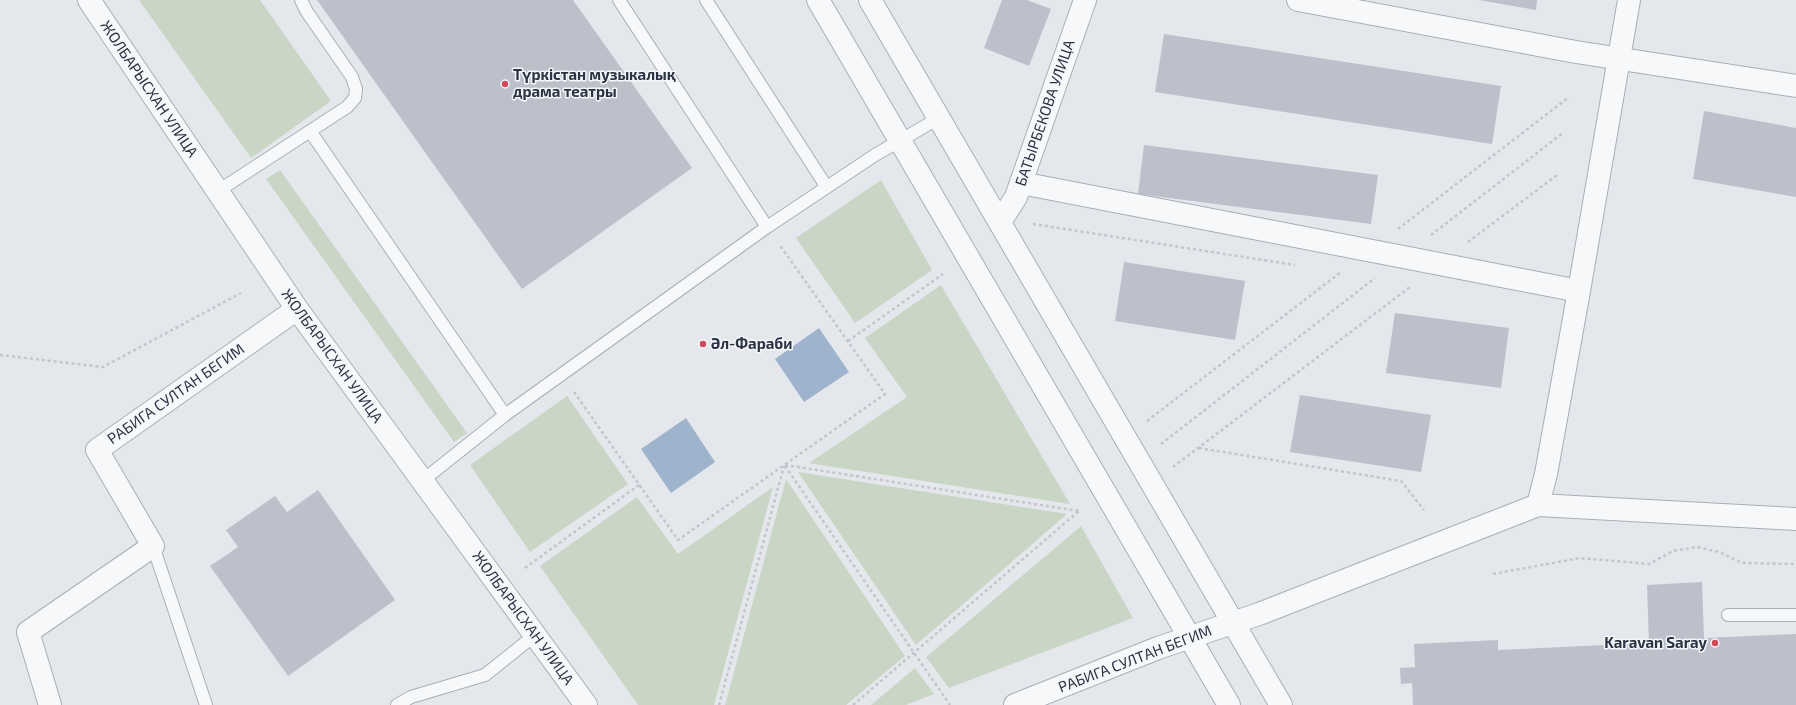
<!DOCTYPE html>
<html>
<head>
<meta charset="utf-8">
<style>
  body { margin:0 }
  canvas { display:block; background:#e4e7ec }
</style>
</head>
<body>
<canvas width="1796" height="705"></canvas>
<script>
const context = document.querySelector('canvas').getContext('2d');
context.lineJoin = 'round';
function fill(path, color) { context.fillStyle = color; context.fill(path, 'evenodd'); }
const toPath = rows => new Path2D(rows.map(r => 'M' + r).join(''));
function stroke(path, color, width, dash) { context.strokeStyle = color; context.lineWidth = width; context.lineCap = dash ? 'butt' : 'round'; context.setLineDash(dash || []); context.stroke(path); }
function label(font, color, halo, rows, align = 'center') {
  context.font = font + ' "Exo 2",sans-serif'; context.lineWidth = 3; context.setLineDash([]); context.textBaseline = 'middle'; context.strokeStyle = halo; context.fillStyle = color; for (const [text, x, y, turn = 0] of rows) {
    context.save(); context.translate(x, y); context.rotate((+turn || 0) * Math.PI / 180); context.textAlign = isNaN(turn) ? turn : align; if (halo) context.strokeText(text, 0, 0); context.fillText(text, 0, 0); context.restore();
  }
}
const green = toPath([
  [139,0,260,0,331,101,251,158],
  [280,170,467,433,454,442,266,179],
  [881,180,932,270,855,323,796,238],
  [941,285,1070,504,809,463,907,397,865,338],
  [567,396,628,484,530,552,470,465],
  [798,472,1067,514,916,645],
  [786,479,905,656,846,705,725,705],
  [773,487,714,705,638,705,540,566,637,497,678,554],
  [1081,526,1133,618,949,688,926,657],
  [915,668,934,694,906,705,871,705]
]);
const water = toPath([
  [819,328,849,372,804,402,775,359],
  [686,418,715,462,671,493,641,449]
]);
const building = toPath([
  [317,0,573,0,692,168,522,289],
  [1002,0,1027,0,1051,9,1029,66,984,48],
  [1479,0,1537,0,1536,10],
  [1164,34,1501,86,1492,144,1155,92],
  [1704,111,1796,128,1796,197,1693,179],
  [1144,145,1378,175,1371,224,1138,194],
  [1124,262,1245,281,1235,340,1115,321],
  [1395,313,1509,328,1501,388,1386,373],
  [1300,395,1431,415,1421,472,1290,452],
  [318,490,395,600,288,676,210,566,238,547,226,530,275,496,287,512],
  [1702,582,1704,638,1796,634,1796,705,1413,705,1412,683,1401,684,1400,668,1415,667,1414,644,1498,640,1498,650,1649,643,1647,585]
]);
const path = toPath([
  [1033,224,1295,265],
  [1398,229,1569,97],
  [1431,235,1563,133],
  [1468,242,1557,175],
  [848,341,943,274],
  [0,355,103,367,241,293],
  [574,392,678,540,885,394,779,244],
  [1147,421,1341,272],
  [1161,444,1375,278],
  [1199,448,1401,481,1424,510],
  [785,465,1079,511],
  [785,466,950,705],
  [1173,467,1410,287],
  [525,568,639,485],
  [1493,574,1580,558,1649,564,1673,551,1697,547,1719,552,1742,563,1796,564],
  [719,705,784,466],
  [853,705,1079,511]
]);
const service = toPath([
  [619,0,767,227],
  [706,0,826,186],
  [310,131,505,415],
  [218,191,347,107,355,98,356,89,352,77,307,12,301,0],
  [422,481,505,415,767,227,875,155,939,118],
  [153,546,206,705],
  [1728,615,1796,615],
  [397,705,411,697,485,675,535,635]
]);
const minor = toPath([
  [89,0,297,309,586,705],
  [818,0,1229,705],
  [870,0,1281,705],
  [1298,0,1576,52,1796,86],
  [1021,183,1579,291],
  [1000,222,1016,197,1085,0],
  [1538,505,1546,474,1579,291,1629,0],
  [50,705,28,632,153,546,97,450,297,309],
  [1015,705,1158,648,1259,614,1538,505,1796,519]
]);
const markers = [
  [505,84,4,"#d1495b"],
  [703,344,4,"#d1495b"],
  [1715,643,4,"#d1495b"]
];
const poiNames = [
  ["Түркістан музыкалық",513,75],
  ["драма театры",513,92],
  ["Әл-Фараби",711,344],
  ["Karavan Saray",1707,643,"right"]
];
const streetNames = [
  ["ЖОЛБАРЫСХАН УЛИЦА",149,89,56],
  ["БАТЫРБЕКОВА УЛИЦА",1045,113,-71],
  ["ЖОЛБАРЫСХАН УЛИЦА",332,356,54],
  ["РАБИГА СУЛТАН БЕГИМ",176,394,-35],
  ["ЖОЛБАРЫСХАН УЛИЦА",523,618,54],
  ["РАБИГА СУЛТАН БЕГИМ",1135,659,-21]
];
fill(green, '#c9d6c5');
fill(water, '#9fb4cc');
fill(building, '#bbc0ca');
stroke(service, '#a9aeb7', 14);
stroke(minor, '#a9aeb7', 24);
stroke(path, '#c2c5cb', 2.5, [3, 3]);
stroke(service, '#f7f8fa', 12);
stroke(minor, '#f7f8fa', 22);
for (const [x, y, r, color] of markers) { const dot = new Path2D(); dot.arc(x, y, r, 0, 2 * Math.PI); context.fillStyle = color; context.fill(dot); stroke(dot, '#f4f6f9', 1.5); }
label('bold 15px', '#2b3445', '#f4f6f9', poiNames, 'left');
label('15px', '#2b3445', '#f4f6f9', streetNames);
</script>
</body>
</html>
